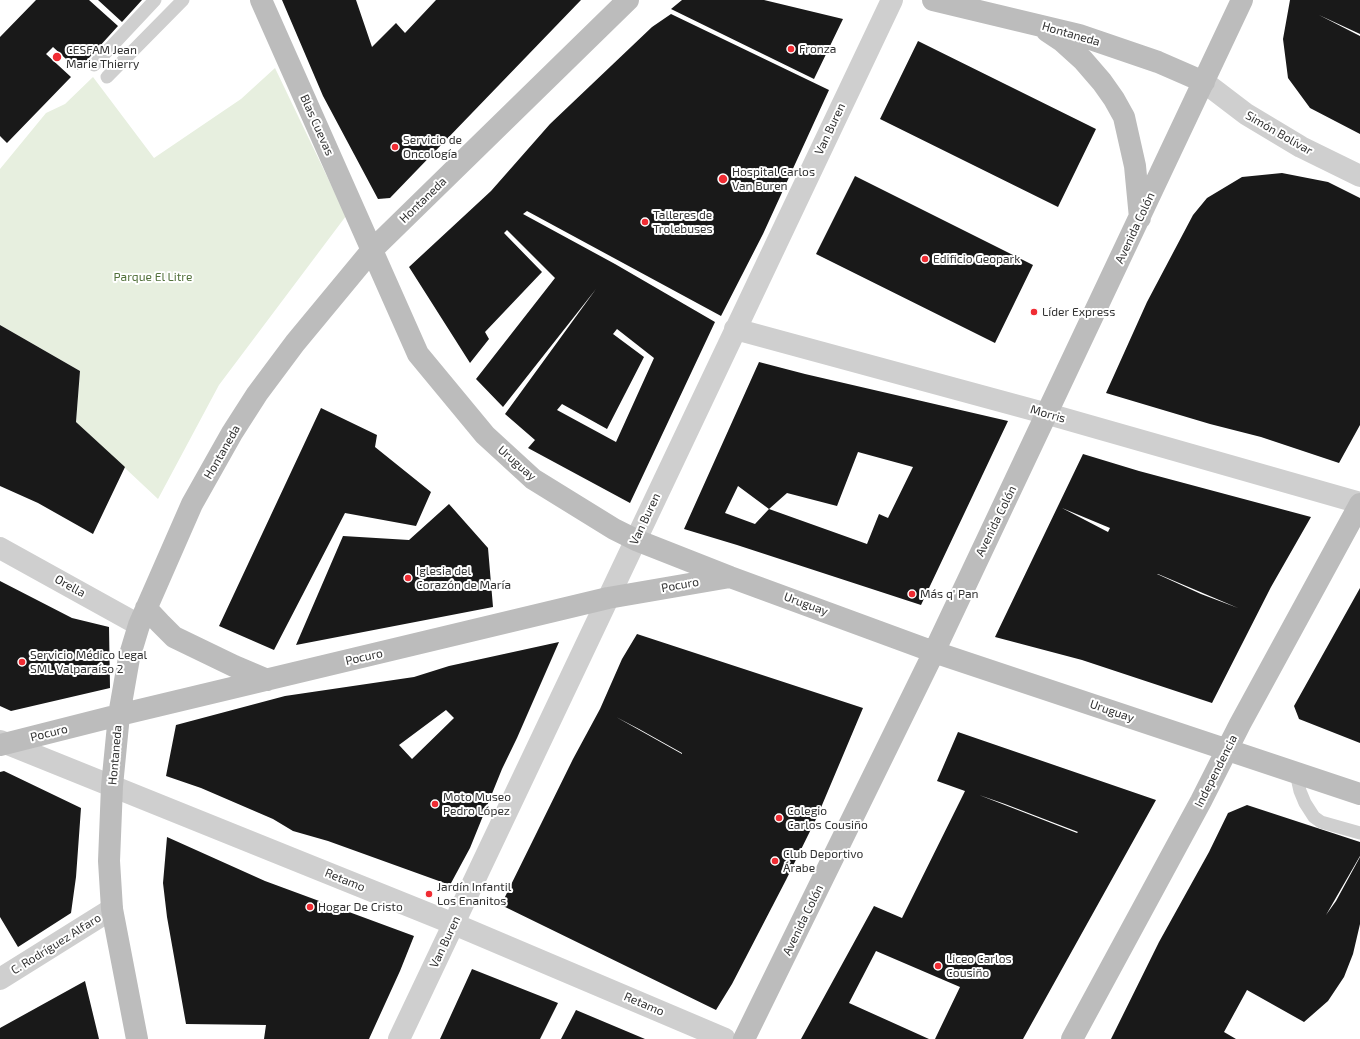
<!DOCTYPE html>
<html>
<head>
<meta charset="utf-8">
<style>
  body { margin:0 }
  canvas { display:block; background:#fff }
</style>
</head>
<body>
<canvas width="1360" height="1039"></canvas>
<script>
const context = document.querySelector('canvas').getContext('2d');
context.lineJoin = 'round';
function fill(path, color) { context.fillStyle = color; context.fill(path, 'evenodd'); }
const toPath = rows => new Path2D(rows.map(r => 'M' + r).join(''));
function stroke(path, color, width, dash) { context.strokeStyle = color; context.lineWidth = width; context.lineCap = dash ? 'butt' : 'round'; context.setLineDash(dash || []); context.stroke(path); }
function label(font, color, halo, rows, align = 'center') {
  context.font = font + ' "Exo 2",sans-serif'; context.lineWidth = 4; context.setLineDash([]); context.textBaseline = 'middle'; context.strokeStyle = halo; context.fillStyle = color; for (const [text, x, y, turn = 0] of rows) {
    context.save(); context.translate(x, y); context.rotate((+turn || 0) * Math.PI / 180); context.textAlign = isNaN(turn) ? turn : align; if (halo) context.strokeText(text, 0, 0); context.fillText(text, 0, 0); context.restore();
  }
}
const green = toPath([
  [275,68,346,216,219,385,158,499,76,422,80,371,0,325,0,169,46,113,65,104,93,77,154,158,241,99]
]);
const building = toPath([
  [36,0,89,0,118,26,78,70,53,47,46,54,71,77,7,143,0,136,0,37],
  [98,0,142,0,122,22],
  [282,0,356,0,372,47,396,23,405,33,436,0,581,0,390,198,378,199,323,96],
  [682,0,764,0,843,19,814,79,671,9],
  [1290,0,1360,0,1360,34,1319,15,1360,36,1360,134,1310,108,1288,78,1283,39],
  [671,14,829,90,763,234,721,316,527,211,523,214,615,264,715,322,630,503,528,448,535,440,505,414,596,289,503,407,476,379,555,278,507,230,504,233,542,272,485,332,489,339,470,363,409,267,491,191,550,124,652,27],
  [617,329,654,358,616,442,557,410,562,404,607,429,644,357,613,334],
  [918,41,1096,129,1058,207,880,119],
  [1282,173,1328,182,1360,198,1360,425,1339,463,1261,437,1210,424,1106,393,1147,302,1193,215,1207,198,1242,177],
  [855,176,1033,265,995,343,816,254],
  [0,325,80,371,76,422,125,467,93,534,38,503,0,486],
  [759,362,805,374,1008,421,921,605,737,545,684,529],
  [858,452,913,467,888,518,879,514,867,544,769,509,755,524,725,513,738,486,769,509,787,493,837,506],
  [321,408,377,435,375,447,431,492,416,526,345,513,274,650,219,626],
  [1083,454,1139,471,1311,517,1271,587,1212,703,1082,660,995,637],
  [1062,508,1110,528,1108,532],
  [1157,574,1158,574,1238,608,1201,594],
  [449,504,488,548,493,607,296,645,343,536,409,540],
  [0,581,72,618,109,627,110,688,11,711,0,706],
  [1360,588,1360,743,1299,719,1294,706],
  [637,634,863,708,817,817,786,880,732,984,716,1010,501,905,573,759,600,709,622,659],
  [616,717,639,729,682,753,682,754],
  [559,642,517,738,502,769,470,848,450,885,328,841,293,831,273,819,201,788,166,776,176,725,285,696,414,677,449,666],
  [446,710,454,718,412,759,399,745],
  [958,732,1156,800,1023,1039,935,1039,960,987,876,951,849,1003,929,1039,801,1039,874,906,902,918,965,791,937,781],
  [979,795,1005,804,1078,832,1077,833],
  [4,771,81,808,76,877,71,913,18,947,0,917,0,772],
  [1247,805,1360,842,1360,856,1326,915,1336,901,1360,857,1360,924,1353,954,1344,977,1328,1001,1304,1022,1247,990,1224,1032,1236,1039,1111,1039,1159,942,1209,852,1228,813],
  [167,837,265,881,414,936,400,971,369,1039,264,1039,266,1025,186,1024,167,917,163,883],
  [472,969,558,1003,540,1039,440,1039],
  [85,981,99,1039,0,1039,0,1028],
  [576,1010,645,1039,561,1039]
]);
const lane = toPath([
  [94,65,155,0],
  [107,77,183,0],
  [1296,773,1300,791,1305,803,1314,817,1321,822,1360,833]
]);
const street = toPath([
  [1204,82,1246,114,1301,147,1360,176],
  [735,329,1048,414,1360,503],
  [0,548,139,625],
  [0,741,454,924,725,1039],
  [0,979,112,909],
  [399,1039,892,0]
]);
const secondary = toPath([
  [261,0,418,354,485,435,533,479,614,529,636,540,730,577,934,652,1360,794],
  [933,0,1079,35,1158,62,1204,82],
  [1047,31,1062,41,1083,60,1102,82,1114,99,1124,117,1135,166,1140,218],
  [146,608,160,623,174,637,234,666,267,680],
  [0,745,119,715,608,598,730,577],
  [137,1039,112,909,109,861,112,786,119,715,129,658,139,625,192,504,232,433,257,394,295,343,372,250,628,0],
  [744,1039,934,652,1242,0],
  [1072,1039,1201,801,1240,724,1360,504]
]);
const markers = [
  [791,49,4,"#f02c33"],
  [57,57,5,"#f02c33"],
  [395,147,4,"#f02c33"],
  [723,179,5,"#f02c33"],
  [645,222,4,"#f02c33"],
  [925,259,4,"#f02c33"],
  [1034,312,4,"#f02c33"],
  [408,578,4,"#f02c33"],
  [912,594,4,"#f02c33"],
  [22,662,4,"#f02c33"],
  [435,804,4,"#f02c33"],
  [779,818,4,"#f02c33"],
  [775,861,4,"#f02c33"],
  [429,894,4,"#f02c33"],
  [310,907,4,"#f02c33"],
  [938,966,4,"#f02c33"]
];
const streetNames = [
  ["Hontaneda",1071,34,16],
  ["Blas Cuevas",317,125,66],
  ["Van Buren",830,129,-65],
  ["Simón Bolívar",1279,133,30],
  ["Hontaneda",423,200,-44],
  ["Avenida Colón",1135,228,-65],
  ["Morris",1048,414,16],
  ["Hontaneda",222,452,-60],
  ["Uruguay",517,463,41],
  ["Van Buren",645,519,-65],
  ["Avenida Colón",996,521,-64],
  ["Pocuro",680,585,-10],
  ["Orella",70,586,29],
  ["Uruguay",806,604,20],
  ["Pocuro",364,657,-13],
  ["Uruguay",1112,711,19],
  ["Pocuro",49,733,-14],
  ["Hontaneda",115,755,-85],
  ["Independencia",1216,771,-63],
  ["Retamo",345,880,22],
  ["Avenida Colón",803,920,-64],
  ["Van Buren",445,942,-65],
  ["C. Rodríguez Alfaro",56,944,-32],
  ["Retamo",644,1004,23]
];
const poiNames = [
  ["Fronza",799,49],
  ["CESFAM Jean",66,50],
  ["Marie Thierry",66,64],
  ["Servicio de",403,140],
  ["Oncología",403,154],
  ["Hospital Carlos",732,172],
  ["Van Buren",732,186],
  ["Talleres de",653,215],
  ["Trolebuses",653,229],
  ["Edificio Geopark",933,259],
  ["Líder Express",1042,312],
  ["Iglesia del",416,571],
  ["Corazón de María",416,585],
  ["Más q' Pan",920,594],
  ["Servicio Médico Legal",30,655],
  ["SML Valparaíso 2",30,669],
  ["Moto Museo",443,797],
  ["Pedro López",443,811],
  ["Colegio",787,811],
  ["Carlos Cousiño",787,825],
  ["Club Deportivo",783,854],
  ["Árabe",783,868],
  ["Jardín Infantil",437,887],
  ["Los Enanitos",437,901],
  ["Hogar De Cristo",318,907],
  ["Liceo Carlos",946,959],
  ["Cousiño",946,973]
];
const parkNames = [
  ["Parque El Litre",153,277]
];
fill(green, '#e7efdf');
fill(building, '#191919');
stroke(lane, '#cfcfcf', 13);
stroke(street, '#cfcfcf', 22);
stroke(secondary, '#bcbcbc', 22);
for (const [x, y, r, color] of markers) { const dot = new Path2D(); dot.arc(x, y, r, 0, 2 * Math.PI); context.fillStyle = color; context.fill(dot); stroke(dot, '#fff', 1.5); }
label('12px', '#323232', '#fff', streetNames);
label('12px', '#323232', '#fff', poiNames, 'left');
label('12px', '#52713b', '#fff', parkNames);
</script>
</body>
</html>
